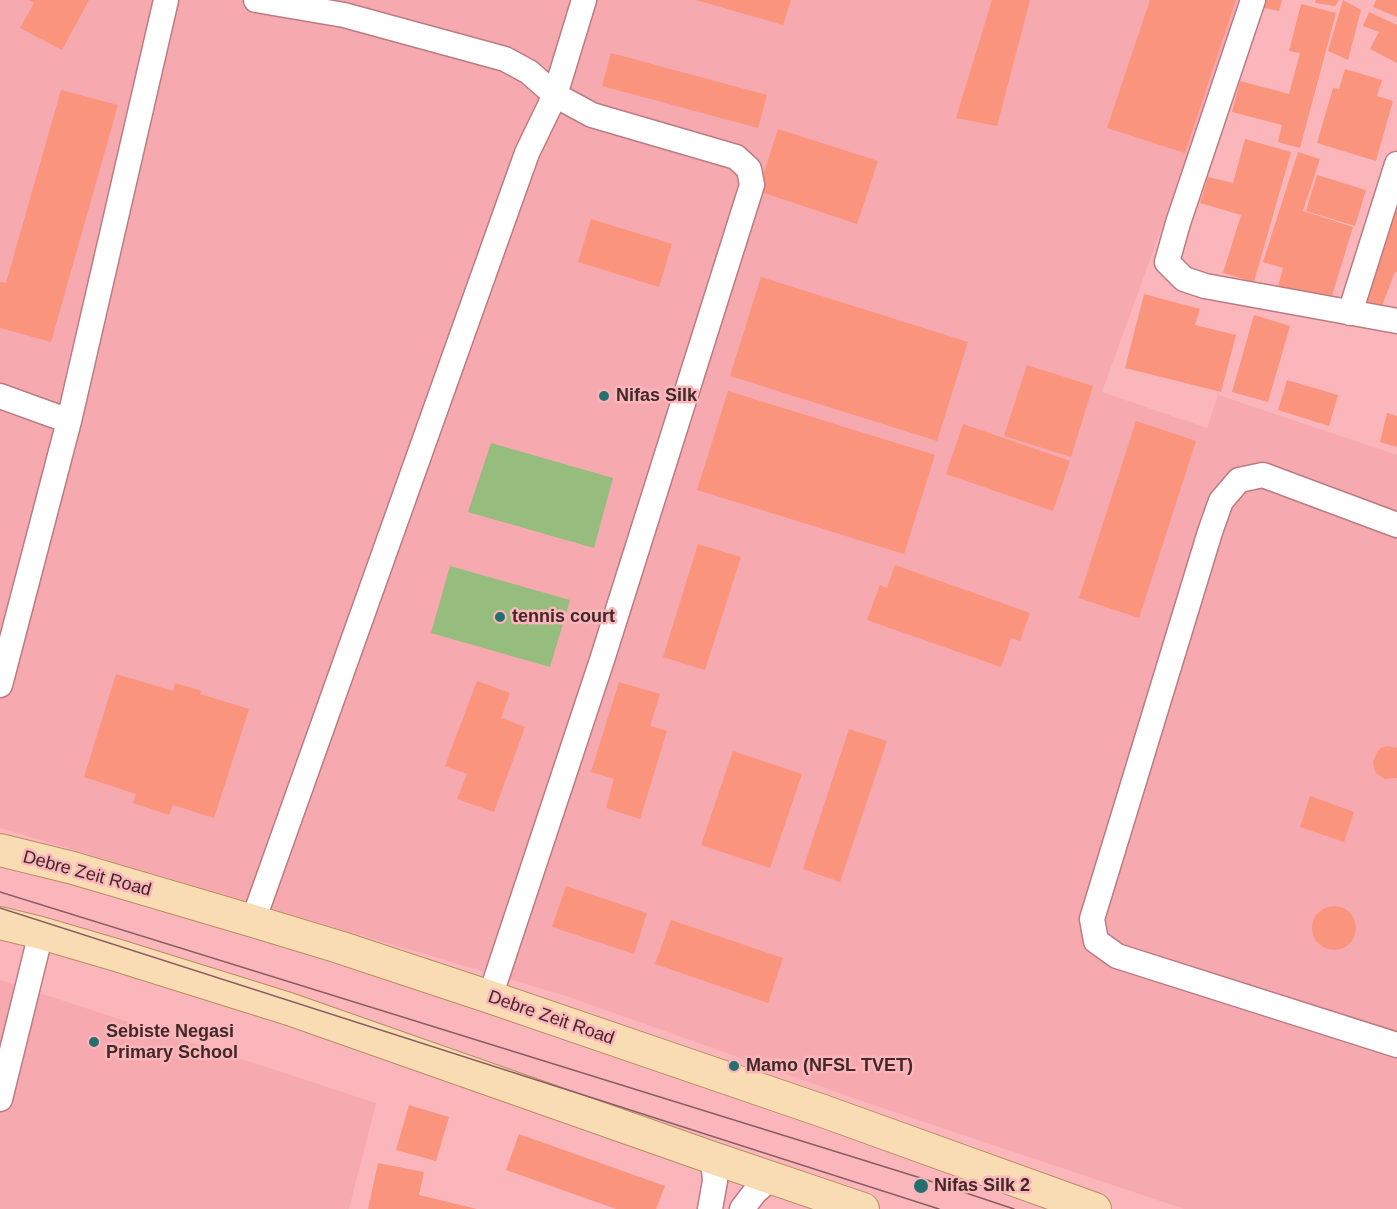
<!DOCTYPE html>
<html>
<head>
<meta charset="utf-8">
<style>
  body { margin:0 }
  canvas { display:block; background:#fbb6bb }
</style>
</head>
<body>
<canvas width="1397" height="1209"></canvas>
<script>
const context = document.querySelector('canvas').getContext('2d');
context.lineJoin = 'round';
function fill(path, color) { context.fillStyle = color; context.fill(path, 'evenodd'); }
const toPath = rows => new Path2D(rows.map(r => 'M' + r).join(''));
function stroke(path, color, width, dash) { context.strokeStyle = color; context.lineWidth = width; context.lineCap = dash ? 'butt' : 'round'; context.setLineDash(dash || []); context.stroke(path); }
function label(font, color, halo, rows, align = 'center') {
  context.font = font + ' Arial,sans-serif'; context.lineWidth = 5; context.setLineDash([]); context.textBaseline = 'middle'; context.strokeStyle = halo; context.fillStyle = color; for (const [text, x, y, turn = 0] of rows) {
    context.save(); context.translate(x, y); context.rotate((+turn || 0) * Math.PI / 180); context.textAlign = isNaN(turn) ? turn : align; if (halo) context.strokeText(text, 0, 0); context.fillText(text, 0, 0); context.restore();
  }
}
const built = toPath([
  [0,0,1244,0,1102,392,1207,428,1218,395,1397,455,1397,1209,1184,1209,862,1101,566,996,0,828],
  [0,980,376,1103,349,1209,0,1209]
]);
const green = toPath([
  [491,443,613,478,594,548,468,512],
  [450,566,570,600,550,667,431,633]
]);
const building = toPath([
  [29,0,89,0,62,50,20,28,34,3],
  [696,0,791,0,783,25],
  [992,0,1030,0,997,126,956,118],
  [1150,0,1236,0,1185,153,1107,128],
  [1261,0,1282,0,1279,11,1259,7],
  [1316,0,1339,0,1335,6,1315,3],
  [1343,0,1361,10,1348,60,1328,51],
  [1376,0,1397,0,1397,17,1373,7],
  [1301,4,1336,13,1300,148,1278,142,1282,125,1232,112,1240,81,1289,94,1300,53,1289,51],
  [1369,12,1397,25,1397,63,1370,49,1379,32,1363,26],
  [611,53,767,95,758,128,602,86],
  [1345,69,1382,80,1377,96,1393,101,1376,161,1317,143,1333,88,1339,89],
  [61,90,118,105,51,342,0,328,0,282,6,283],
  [778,129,878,161,857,224,758,191],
  [1245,139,1291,152,1254,282,1223,273,1241,215,1200,203,1208,177,1233,183],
  [1298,152,1320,159,1303,211,1300,210,1353,227,1330,302,1278,286,1283,268,1263,262],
  [1317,175,1366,190,1355,226,1306,211],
  [1397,196,1397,272,1395,272,1382,306,1358,301],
  [591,219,672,244,659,287,578,262],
  [761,277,968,342,937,441,730,376],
  [1144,294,1200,309,1195,325,1236,335,1221,392,1125,368],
  [1254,315,1290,326,1268,402,1232,392],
  [1027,365,1093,386,1071,457,1004,436],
  [1287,380,1338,395,1329,426,1278,410],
  [728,391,935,455,904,554,697,490],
  [1387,413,1397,416,1397,447,1380,442],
  [1136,421,1196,441,1139,618,1079,598],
  [963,424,1070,461,1053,511,946,474],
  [698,544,741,557,705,670,663,657],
  [895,565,1030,613,1020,641,1011,638,1001,667,867,620,880,585,887,588],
  [116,674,173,691,175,683,202,691,200,694,249,709,214,818,173,805,169,815,133,803,136,794,84,777],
  [477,681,510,693,501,718,525,727,494,812,457,799,467,774,445,766],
  [619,682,660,694,650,726,667,731,640,819,606,808,614,779,591,772],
  [849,729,887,741,840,882,803,869],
  [1387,746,1397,748,1397,778,1396,778,1385,779,1376,773,1374,768,1373,762,1377,752,1381,748],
  [733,751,802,774,770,868,701,845],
  [1310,796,1354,812,1344,842,1300,827],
  [566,886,647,913,634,954,552,927],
  '1312 928a22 22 0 1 1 44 0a22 22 0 1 1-44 0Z',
  [671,920,783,958,768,1003,655,964],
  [409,1105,449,1117,436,1161,396,1150],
  [519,1134,665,1186,656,1209,616,1209,506,1170],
  [378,1163,424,1172,419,1195,477,1209,368,1209]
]);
const minor = toPath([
  [256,0,344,15,505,59,529,72,555,95,592,115,736,157,749,169,752,185,602,660,490,997],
  [1253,0,1178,223,1167,262,1184,279,1205,286,1397,321],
  [1350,313,1397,164],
  [0,396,69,421],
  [1397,525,1263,475,1239,480,1221,501,1210,532,1092,919,1096,941,1117,956,1397,1045],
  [0,685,69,421,166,0],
  [253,921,527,153,555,95,584,0],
  [0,1099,41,933],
  [710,1209,715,1181,713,1158],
  [742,1209,755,1192,771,1178]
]);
const major = toPath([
  [0,850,73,868,253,921,339,947,490,997,823,1111,1095,1209],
  [0,923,41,933,116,955,289,1009,713,1158,863,1209]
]);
const tram = toPath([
  [0,892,924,1179,1014,1209],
  [0,908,939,1209]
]);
const markers = [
  [604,396,6,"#25706f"],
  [500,617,6,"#25706f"],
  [94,1042,6,"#25706f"],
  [734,1066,6,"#25706f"],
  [921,1186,8,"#25706f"]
];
const poiNames = [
  ["Nifas Silk",616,396],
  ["tennis court",512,617],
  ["Sebiste Negasi",106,1032],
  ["Primary School",106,1053],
  ["Mamo (NFSL TVET)",746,1066],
  ["Nifas Silk 2",934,1186]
];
const streetNames = [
  ["Debre Zeit Road",87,874,15],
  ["Debre Zeit Road",551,1018,19]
];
fill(built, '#f6a9af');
fill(green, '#96bd7d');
fill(building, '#fa947d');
stroke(minor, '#bc7b81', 27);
stroke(major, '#b78d63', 34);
stroke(minor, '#fff', 24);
stroke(major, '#f9dcb4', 32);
stroke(tram, '#885d61', 1.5);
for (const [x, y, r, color] of markers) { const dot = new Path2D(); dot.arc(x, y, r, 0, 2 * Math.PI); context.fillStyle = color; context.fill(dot); stroke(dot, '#fbb6bb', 2); }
label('bold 18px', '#43282a', '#fbb6bb', poiNames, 'left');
label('18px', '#43282a', '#fbb6bb', streetNames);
</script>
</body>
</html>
